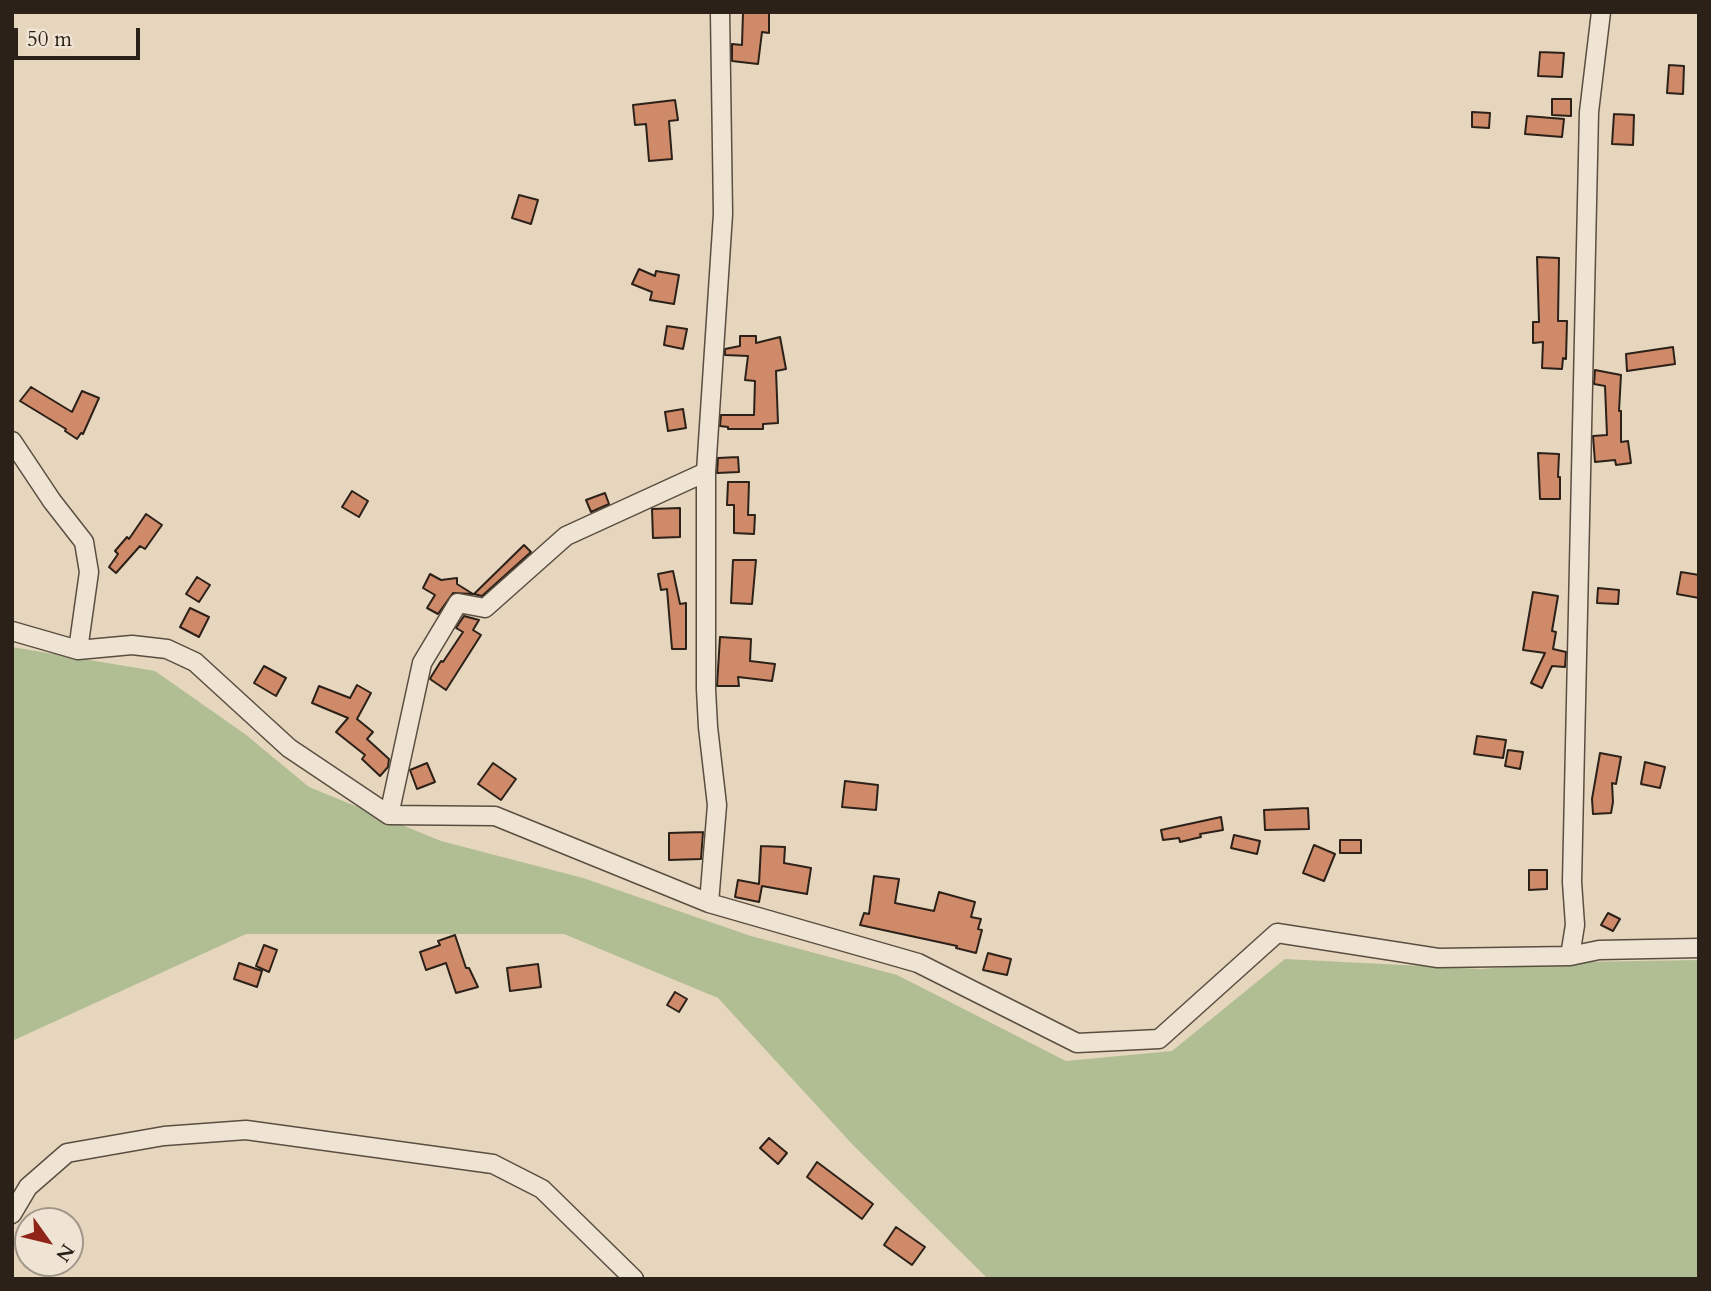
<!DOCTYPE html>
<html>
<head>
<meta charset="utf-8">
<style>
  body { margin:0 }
  #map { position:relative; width:1711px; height:1291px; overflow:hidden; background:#e6d6bd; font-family:Cardo,serif }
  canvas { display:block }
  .frame { position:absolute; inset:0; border:14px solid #2c2118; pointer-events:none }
  .north { position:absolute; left:14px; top:1207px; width:70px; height:70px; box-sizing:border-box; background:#efe4d4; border:2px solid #a19689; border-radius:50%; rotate:124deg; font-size:19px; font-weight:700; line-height:28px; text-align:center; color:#2c2118 }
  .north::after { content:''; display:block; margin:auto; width:24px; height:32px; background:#8f2418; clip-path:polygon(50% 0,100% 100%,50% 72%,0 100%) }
  .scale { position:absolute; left:14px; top:28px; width:126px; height:32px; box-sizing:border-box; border:4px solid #2c2118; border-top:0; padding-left:9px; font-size:21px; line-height:24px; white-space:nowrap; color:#2c2118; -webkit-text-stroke:5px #efe4d4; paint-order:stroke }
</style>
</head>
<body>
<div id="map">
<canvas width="1711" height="1291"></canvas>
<div class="frame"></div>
<div class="north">N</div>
<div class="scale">50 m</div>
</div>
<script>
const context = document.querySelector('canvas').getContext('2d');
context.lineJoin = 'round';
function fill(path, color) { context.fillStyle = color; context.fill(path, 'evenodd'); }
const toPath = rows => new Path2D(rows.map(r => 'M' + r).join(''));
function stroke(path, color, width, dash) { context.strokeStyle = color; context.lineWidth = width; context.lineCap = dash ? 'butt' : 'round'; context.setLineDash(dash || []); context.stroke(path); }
const green = toPath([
  [12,647,155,671,245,734,309,787,441,841,583,878,751,936,897,975,1066,1061,1172,1051,1285,959,1481,969,1577,962,1699,960,1699,1279,988,1279,852,1144,718,998,564,934,246,934,12,1041]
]);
const building = toPath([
  [743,12,769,12,769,33,762,32,758,64,732,61,732,44,742,45,743,12],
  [1540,52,1564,53,1562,77,1538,76,1540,52],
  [1669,65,1684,66,1683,94,1667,93,1669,65],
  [1552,99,1571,99,1571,116,1552,115,1552,99],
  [675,100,678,120,669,121,672,159,649,161,646,124,635,125,633,105,675,100],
  [1472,112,1490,113,1489,128,1472,127,1472,112],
  [1614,114,1634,115,1633,145,1612,144,1614,114],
  [1527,116,1564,119,1562,137,1525,134,1527,116],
  [519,195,538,200,531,224,512,218,519,195],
  [1537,257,1559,258,1558,321,1567,321,1566,359,1563,358,1562,369,1542,368,1543,342,1533,343,1533,322,1539,322,1537,257],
  [639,269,655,276,656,271,679,275,674,304,650,300,652,292,632,284,639,269],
  [667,326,687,329,683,349,664,345,667,326],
  [740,336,756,336,756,343,780,337,786,369,776,371,778,423,763,424,763,429,728,429,728,427,720,426,721,415,754,415,755,381,745,380,748,356,725,355,725,349,740,346,740,336],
  [1673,347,1675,364,1627,371,1626,354,1673,347],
  [1595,370,1621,375,1619,411,1621,411,1621,442,1628,441,1631,463,1616,465,1615,460,1595,462,1593,436,1607,435,1605,386,1594,384,1595,370],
  [31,387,72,412,82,391,99,398,83,434,81,433,77,439,65,431,66,429,20,401,31,387],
  [683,409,686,428,668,431,665,412,683,409],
  [1538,453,1559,454,1558,477,1560,477,1560,499,1540,499,1538,453],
  [738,457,739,472,717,473,718,458,738,457],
  [728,482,749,482,748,515,755,515,754,534,734,533,734,505,727,505,728,482],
  [352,491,368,501,359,517,342,507,352,491],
  [605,493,609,504,591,512,586,500,605,493],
  [680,508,680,537,653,538,652,509,680,508],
  [146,514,162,525,145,549,140,546,116,573,109,567,118,554,115,551,127,537,129,539,146,514],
  [524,545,531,552,482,596,474,594,524,545],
  [733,560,756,560,752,604,731,603,733,560],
  [673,571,680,604,686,603,686,649,672,649,667,589,661,590,658,574,673,571],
  [1681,572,1699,575,1699,598,1677,594,1681,572],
  [430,574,441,580,457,578,457,584,473,594,453,593,438,614,427,608,435,595,423,588,430,574],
  [197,577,210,585,199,602,186,594,197,577],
  [1598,588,1619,590,1618,604,1597,603,1598,588],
  [1533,592,1558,596,1552,631,1556,632,1553,649,1566,652,1565,667,1552,666,1542,688,1531,683,1545,653,1523,650,1533,592],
  [190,608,209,617,199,637,180,627,190,608],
  [464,616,479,620,473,630,481,635,446,690,430,679,431,677,441,661,443,662,463,632,456,628,464,616],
  [720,637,751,639,750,661,775,664,772,681,738,677,739,686,717,686,720,637],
  [264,666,286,678,276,696,254,683,264,666],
  [357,685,371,693,357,719,373,732,367,739,389,759,388,767,380,776,362,759,365,755,336,732,348,718,312,703,319,686,350,698,357,685],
  [1477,736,1506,740,1503,758,1474,754,1477,736],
  [1508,750,1523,752,1520,769,1505,766,1508,750],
  [1600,753,1621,757,1616,784,1612,783,1613,802,1611,813,1593,814,1592,799,1600,753],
  [1645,762,1665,767,1660,788,1641,784,1645,762],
  [427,763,435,782,417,789,410,770,427,763],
  [493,763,516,779,501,800,478,784,493,763],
  [845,781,878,785,876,810,842,807,845,781],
  [1308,808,1309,829,1265,830,1264,810,1308,808],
  [1221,817,1223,830,1200,834,1201,837,1180,842,1179,838,1163,840,1161,830,1221,817],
  [703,832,701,859,669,860,669,833,703,832],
  [1234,835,1260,841,1257,854,1231,848,1234,835],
  [1340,840,1361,840,1361,853,1340,853,1340,840],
  [1314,845,1335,854,1324,881,1303,873,1314,845],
  [761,846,785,847,784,863,811,868,807,894,762,886,759,902,735,897,738,880,759,884,761,846],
  [1529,870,1547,870,1547,889,1529,890,1529,870],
  [874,876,899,879,895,903,934,911,939,892,975,902,971,917,981,919,978,929,982,930,976,953,956,948,957,946,860,925,864,913,869,914,874,876],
  [1608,913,1620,919,1613,931,1601,925,1608,913],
  [455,935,466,968,469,968,478,987,456,993,446,963,426,970,420,952,440,945,438,941,455,935],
  [264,945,277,950,269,972,256,966,264,945],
  [988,953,1011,959,1007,975,983,970,988,953],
  [239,963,262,971,257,987,234,979,239,963],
  [538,964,541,987,510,991,507,968,538,964],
  [675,992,687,999,679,1012,667,1005,675,992],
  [769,1138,787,1153,778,1164,760,1148,769,1138],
  [817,1162,873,1204,862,1219,807,1177,817,1162],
  [896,1227,925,1247,912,1265,884,1245,896,1227]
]);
const minor = toPath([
  [12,441,52,501,84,542,89,572,78,650],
  [12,631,78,650,132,645,167,649,195,662,289,748,389,815,495,816,709,903,918,963,1077,1043,1159,1039,1277,933,1438,958,1570,956,1575,925,1572,882,1589,112,1601,12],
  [389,815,422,663,458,603,485,608,566,536,706,472],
  [709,903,717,805,708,727,706,689,706,472,723,214,720,12],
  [1570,956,1599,950,1699,948],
  [12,1214,28,1187,67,1153,164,1136,246,1130,493,1164,542,1189,634,1279]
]);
fill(green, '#b1be94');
fill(building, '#cf8a6a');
stroke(building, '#2c2118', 2);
stroke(minor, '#5a4e41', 21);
stroke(minor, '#efe4d4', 18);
</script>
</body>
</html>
